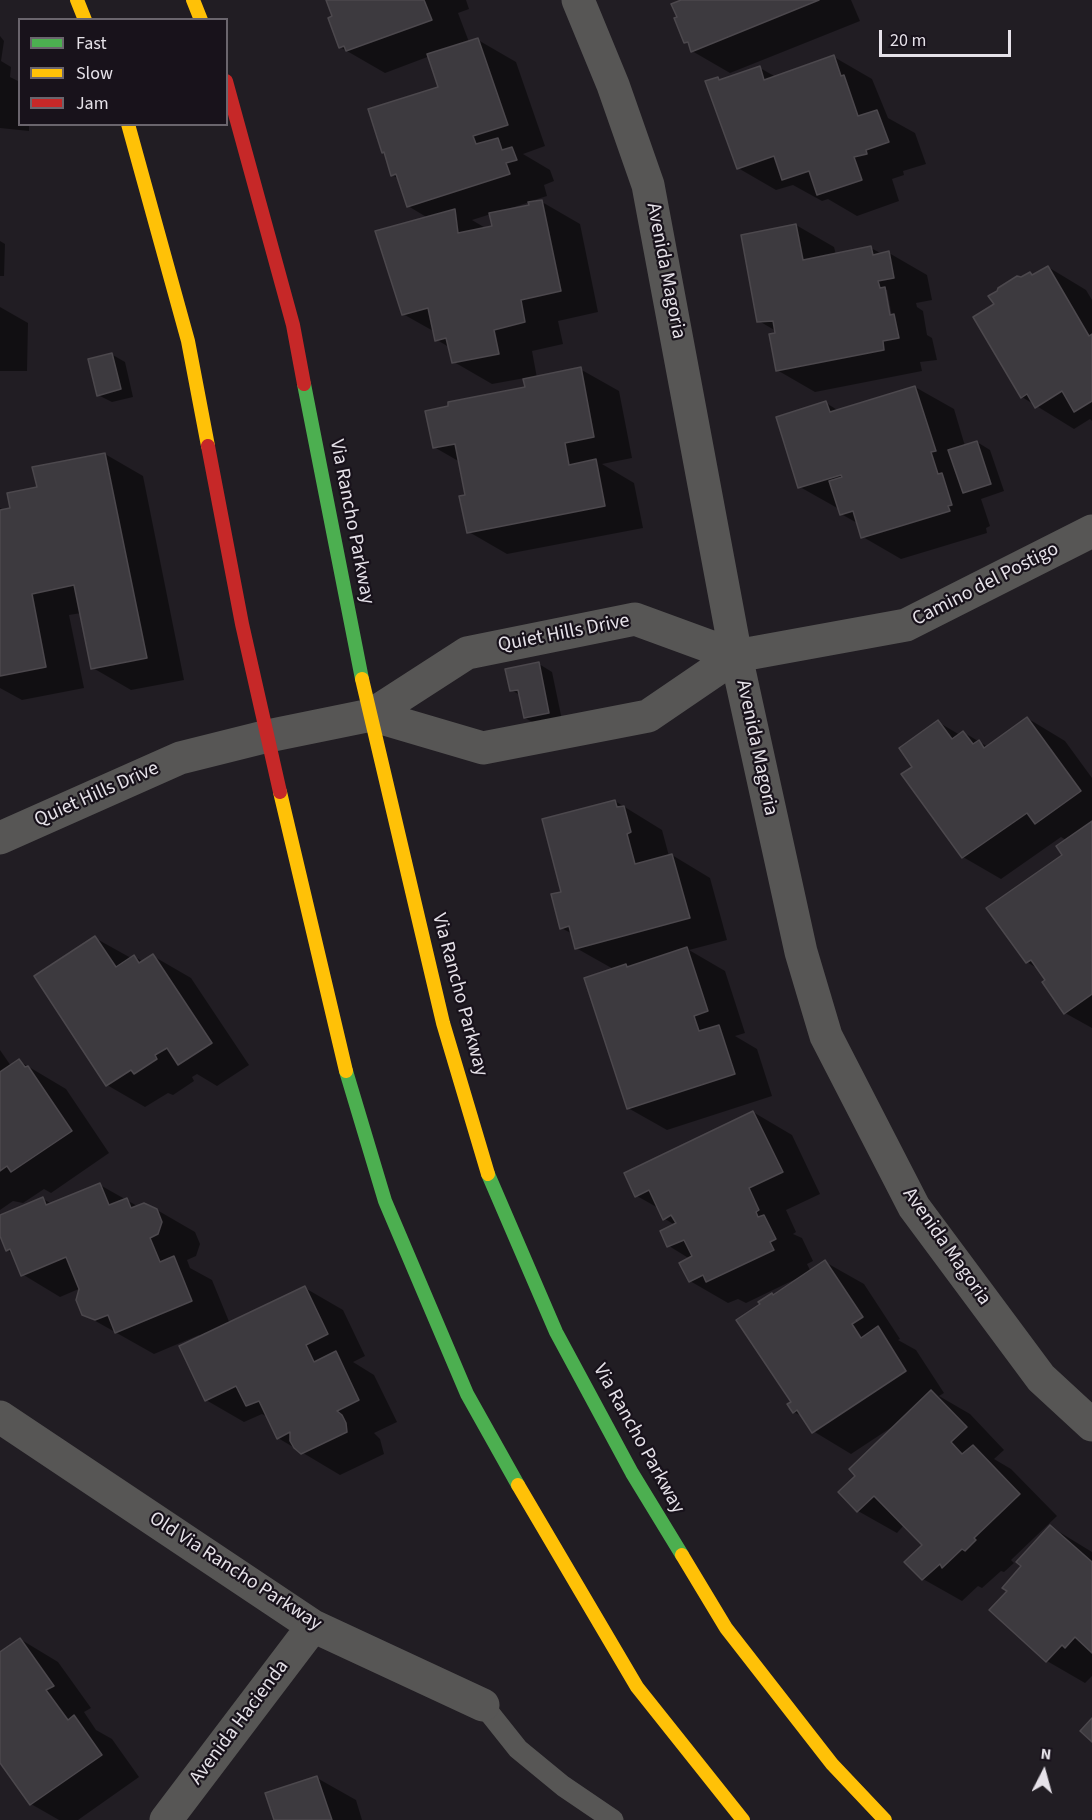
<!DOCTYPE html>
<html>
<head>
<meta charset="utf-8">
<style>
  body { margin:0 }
  #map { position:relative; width:1092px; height:1820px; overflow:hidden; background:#211d23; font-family:"Source Sans 3",sans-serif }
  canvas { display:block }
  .legend { position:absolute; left:18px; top:18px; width:210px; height:108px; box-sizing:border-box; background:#18121b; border:2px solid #6a656d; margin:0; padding:8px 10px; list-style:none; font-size:18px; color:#e6e2e9 }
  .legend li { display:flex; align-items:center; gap:12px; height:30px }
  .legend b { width:30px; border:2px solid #6a656d }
  .north { position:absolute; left:1014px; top:1742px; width:60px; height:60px; -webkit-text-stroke:4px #18121b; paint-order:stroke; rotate:6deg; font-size:16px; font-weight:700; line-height:24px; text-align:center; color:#e6e2e9 }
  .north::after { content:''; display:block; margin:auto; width:21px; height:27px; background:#e6e2e9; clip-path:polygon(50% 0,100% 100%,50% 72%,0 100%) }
  .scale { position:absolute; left:879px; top:30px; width:132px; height:27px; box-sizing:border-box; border:3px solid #e6e2e9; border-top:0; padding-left:8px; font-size:18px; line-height:21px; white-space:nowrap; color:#e6e2e9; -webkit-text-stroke:4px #18121b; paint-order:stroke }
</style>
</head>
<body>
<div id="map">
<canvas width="1092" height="1820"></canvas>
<ul class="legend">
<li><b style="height:8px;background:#4caf50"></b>Fast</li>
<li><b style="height:8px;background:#ffc107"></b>Slow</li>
<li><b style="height:8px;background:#c62828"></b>Jam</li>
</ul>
<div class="north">N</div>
<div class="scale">20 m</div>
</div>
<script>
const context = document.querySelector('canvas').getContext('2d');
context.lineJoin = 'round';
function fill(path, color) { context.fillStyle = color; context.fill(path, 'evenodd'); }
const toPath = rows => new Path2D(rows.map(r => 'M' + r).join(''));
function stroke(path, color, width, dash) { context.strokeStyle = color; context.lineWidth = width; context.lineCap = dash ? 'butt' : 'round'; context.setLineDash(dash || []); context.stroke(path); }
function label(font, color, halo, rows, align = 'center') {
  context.font = font + ' "Source Sans 3",sans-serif'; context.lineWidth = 4.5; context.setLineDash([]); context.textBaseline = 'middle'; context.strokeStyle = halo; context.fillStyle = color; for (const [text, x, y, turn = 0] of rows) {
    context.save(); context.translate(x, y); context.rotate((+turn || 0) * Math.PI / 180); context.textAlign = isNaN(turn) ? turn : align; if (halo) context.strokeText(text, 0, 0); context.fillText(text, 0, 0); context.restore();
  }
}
const shadow = toPath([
  [326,0,466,0,469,9,458,13,469,42,478,40,516,62,545,146,523,154,550,170,554,181,544,185,547,196,531,201,531,203,542,202,580,224,598,312,558,321,563,344,532,351,537,378,580,369,619,391,632,458,602,464,634,483,643,528,507,554,469,532,467,496,460,462,434,447,527,389,525,378,492,384,454,362,449,347,437,340,435,332,403,314,428,218,408,206,399,179,392,175,386,153,383,152,440,88,430,56,385,73,340,47,334,17],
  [530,202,531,206,509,211,508,209],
  [491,214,493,228,487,229,472,220],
  [685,0,851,0,860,21,730,73,692,51,691,45,686,42,679,18],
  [0,36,4,41,1,61,11,67,10,77,20,82,20,124,29,124,29,131,0,128],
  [834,57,872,79,888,118,915,133,926,164,903,171,904,175,892,179,899,201,857,216,828,199,822,201,793,185,776,190,738,168,718,78,722,81,760,68,776,77],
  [796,225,834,247,836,255,871,248,882,254,889,253,927,275,932,300,916,303,917,307,923,311,927,335,932,338,937,360,920,362,922,371,815,392,777,370,776,331,759,321],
  [884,290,887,290,893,322,890,323],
  [0,241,5,244,4,276,0,276],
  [1048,267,1086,290,1092,300,1092,421,1090,419,1074,429,1022,397,996,305,1022,279,1030,274,1034,276],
  [0,307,28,323,27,371,0,371],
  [111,354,125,362,133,397,112,402,98,395],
  [915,387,954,409,965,446,977,442,990,450,1004,491,981,499,990,526,986,528,987,533,901,559,863,537,859,524,841,514,839,509,800,487,826,403,839,411],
  [105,454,143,476,184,680,131,690,93,668,81,613,69,615,84,688,22,700,0,688,0,508,4,510,12,509,38,488],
  [539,664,552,672,562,720,538,725,525,718,520,695,511,690],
  [1027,718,1065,741,1092,778,1092,1028,1065,1013,1040,970,1027,962,1064,855,1066,840,1061,837,1001,879,963,857,903,775,914,767,938,722,960,735,963,732,988,747],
  [615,801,662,830,669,856,672,855,710,878,727,940,689,950,725,971,745,1033,735,1036,757,1049,772,1096,667,1130,628,1108,615,970,576,948,573,934,561,928,563,893],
  [95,938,131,958,134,956,143,962,153,956,191,978,249,1065,217,1086,197,1074,192,1077,194,1081,173,1095,168,1093,145,1107,107,1085],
  [0,1050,11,1066,19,1061,66,1089,109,1153,51,1193,44,1189,23,1203,13,1201,0,1210],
  [753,1112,792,1135,820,1194,786,1210,796,1232,793,1234,802,1238,813,1261,807,1264,811,1272,825,1262,864,1284,900,1339,898,1340,916,1350,944,1393,939,1396,970,1414,1004,1450,994,1459,1011,1469,1057,1516,1011,1560,1014,1563,1004,1572,1001,1571,982,1588,978,1586,962,1601,923,1579,907,1562,924,1545,904,1525,897,1533,858,1511,840,1492,857,1476,895,1425,851,1454,813,1431,803,1417,794,1412,774,1296,800,1277,746,1303,738,1299,728,1303,690,1281,690,1259,669,1246,675,1225,665,1219,660,1209,637,1196],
  [100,1185,139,1207,157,1210,195,1232,200,1244,196,1256,187,1260,190,1268,212,1280,230,1324,305,1288,343,1310,365,1356,353,1362,374,1375,397,1422,374,1433,380,1439,384,1454,340,1475,278,1438,268,1417,262,1414,244,1422,206,1400,199,1335,154,1354,83,1314,81,1288,60,1297,22,1274,13,1254,7,1250,0,1233,0,1217,43,1199,52,1204],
  [1051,1527,1092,1552,1092,1676,1085,1683,1047,1661,991,1610,1009,1591,1023,1566],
  [20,1639,58,1662,91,1708,84,1712,96,1730,112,1739,139,1777,78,1820,59,1820,31,1804,0,1760,0,1654],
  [317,1778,356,1800,362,1820,275,1820]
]);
const building = toPath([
  [326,0,424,0,432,20,346,51,344,46,339,48,328,18,332,16,326,0],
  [681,0,819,0,691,52,688,42,684,43,674,18,677,17,671,4,681,0],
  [478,38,508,125,473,136,476,144,498,138,502,150,512,147,517,160,506,163,510,174,407,207,396,174,391,176,384,152,382,153,368,109,438,87,427,54,478,38],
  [834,55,841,76,844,75,858,116,877,110,889,142,866,150,867,154,854,157,862,180,817,195,809,171,782,180,774,156,737,169,705,81,718,77,719,80,760,66,764,80,834,55],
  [542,200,561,291,521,300,525,322,494,330,499,354,452,363,446,338,435,341,428,308,402,315,375,231,455,209,458,233,492,226,489,213,529,205,528,202,542,200],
  [796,224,803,260,871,246,873,255,889,251,894,278,878,281,880,288,885,287,890,315,894,314,899,338,883,341,884,350,776,371,769,334,775,333,773,321,757,322,741,235,796,224],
  [1048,266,1089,336,1092,334,1092,401,1074,412,1062,391,1035,408,1027,394,1021,398,973,317,994,304,988,296,997,291,998,288,1017,276,1021,277,1030,272,1032,275,1048,266],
  [112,353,121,389,97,396,88,359,112,353],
  [581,367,594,437,565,443,569,465,596,459,605,506,467,533,459,496,465,495,455,444,433,448,425,411,448,406,448,402,525,387,523,379,581,367],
  [915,386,936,451,931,452,938,474,942,473,952,505,948,506,950,511,861,538,853,511,840,515,829,481,842,477,841,475,798,488,776,417,826,401,830,412,915,386],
  [977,441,991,484,963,493,948,450,977,441],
  [105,453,147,658,91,669,74,585,32,594,46,667,0,676,0,510,10,508,7,493,37,487,32,467,105,453],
  [539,662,549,713,524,718,518,690,510,691,505,669,539,662],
  [1027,717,1081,791,1035,824,1027,813,962,858,901,774,912,767,899,748,938,720,952,739,963,731,973,744,979,740,984,748,1027,717],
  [615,800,617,807,624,806,631,832,627,834,635,864,672,854,690,918,575,949,569,926,560,929,551,894,561,892,542,819,615,800],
  [1092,821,1092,994,1064,1014,1042,982,1045,980,1031,960,1026,963,986,908,1062,855,1056,846,1092,821],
  [95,936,116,967,134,955,139,963,153,954,212,1043,178,1065,167,1048,155,1055,157,1059,134,1074,131,1070,106,1086,34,976,95,936],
  [687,947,708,1011,694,1016,699,1031,719,1025,735,1074,627,1109,584,978,626,964,627,967,687,947],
  [19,1059,25,1067,28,1066,72,1131,11,1172,7,1166,0,1171,0,1072,19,1059],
  [753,1111,783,1172,749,1188,759,1210,756,1212,758,1217,764,1215,776,1239,770,1242,774,1250,706,1282,703,1275,689,1282,679,1263,692,1256,684,1240,667,1247,660,1231,676,1223,671,1215,663,1220,649,1190,635,1197,624,1173,753,1111],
  [100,1183,109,1205,127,1198,131,1208,144,1203,157,1209,162,1222,158,1234,150,1238,160,1262,174,1256,192,1301,115,1333,108,1315,95,1320,82,1315,76,1300,79,1289,66,1257,21,1276,10,1249,6,1251,0,1236,0,1215,43,1197,46,1205,100,1183],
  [825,1260,863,1317,852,1324,861,1338,878,1326,906,1371,812,1433,797,1410,793,1413,787,1404,791,1402,736,1320,760,1304,758,1302,772,1293,773,1295,825,1260],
  [305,1286,328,1334,306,1345,314,1362,336,1351,359,1400,337,1411,342,1415,346,1423,347,1432,301,1454,294,1448,290,1441,290,1432,277,1439,259,1401,246,1406,236,1386,205,1401,179,1346,305,1286],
  [931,1390,967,1427,951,1442,962,1454,973,1445,1020,1494,974,1538,976,1540,965,1551,962,1549,942,1568,940,1564,922,1580,904,1562,922,1545,874,1496,857,1512,838,1492,855,1476,849,1469,931,1390],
  [1050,1525,1092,1562,1092,1653,1075,1637,1065,1648,1062,1645,1046,1662,989,1610,1007,1591,1002,1588,1021,1566,1016,1562,1050,1525],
  [20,1638,54,1686,46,1690,68,1720,74,1715,102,1755,30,1805,0,1763,0,1652,20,1638],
  [1092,1718,1092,1742,1080,1731,1092,1718],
  [317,1776,332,1820,274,1820,265,1793,317,1776]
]);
const lane = toPath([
  [483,1705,518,1749,563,1786,613,1820]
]);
const street = toPath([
  [578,0,613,85,648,185,736,656,801,952,826,1036,914,1207,1041,1378,1092,1425],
  [371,715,483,748,648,716,736,656,906,625,1092,531],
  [0,838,180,758,268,736,371,715,467,653,635,619,736,656],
  [0,1417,313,1626,483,1705],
  [166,1820,313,1626]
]);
const fast = toPath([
  [304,384,362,679],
  [346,1071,385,1201,467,1394,518,1485],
  [488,1174,556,1332,632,1473,682,1555]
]);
const slow = toPath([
  [77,0,85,20],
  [193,0,201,20],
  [128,124,188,341,208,446],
  [362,679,443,1023,488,1174],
  [280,792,346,1071],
  [518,1485,637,1687,743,1820],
  [682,1555,726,1628,832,1764,885,1820]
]);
const jam = toPath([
  [226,81,293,325,304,384],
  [208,446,242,624,280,792]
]);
const streetNames = [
  ["Avenida Magoria",665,271,79],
  ["Via Rancho Parkway",351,522,79],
  ["Camino del Postigo",986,585,-27],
  ["Quiet Hills Drive",564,634,-11],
  ["Avenida Magoria",756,748,78],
  ["Quiet Hills Drive",97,795,-24],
  ["Via Rancho Parkway",459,995,75],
  ["Avenida Magoria",946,1247,55],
  ["Via Rancho Parkway",638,1439,61],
  ["Old Via Rancho Parkway",235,1572,33],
  ["Avenida Hacienda",240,1723,-53]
];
fill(shadow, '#0007');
fill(building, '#3d3a3f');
stroke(building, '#4c484d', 1.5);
stroke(lane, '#575655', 21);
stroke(street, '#575655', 33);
stroke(fast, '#4caf50', 14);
stroke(slow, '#ffc107', 14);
stroke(jam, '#c62828', 14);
label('20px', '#e6e2e9', '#18121b', streetNames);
</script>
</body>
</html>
